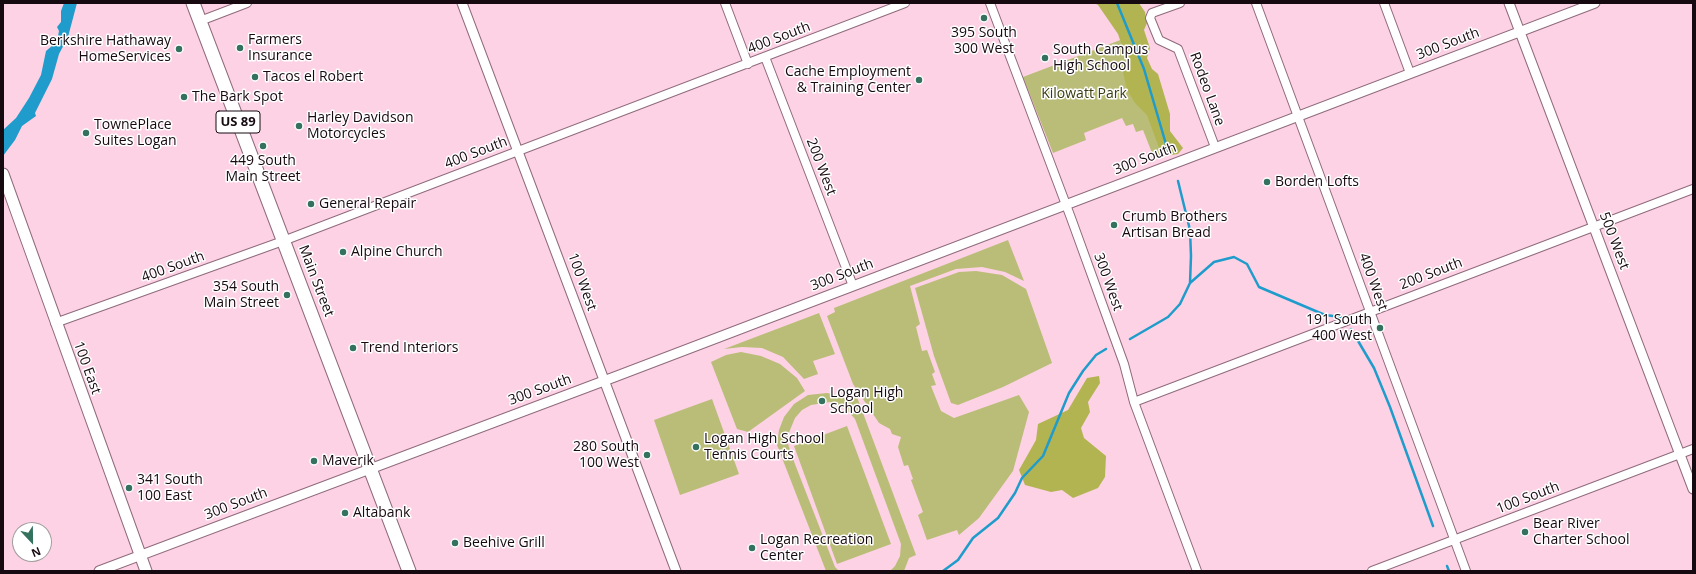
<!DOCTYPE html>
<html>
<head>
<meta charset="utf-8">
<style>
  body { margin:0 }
  #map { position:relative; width:1696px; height:574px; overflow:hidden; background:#fdd2e5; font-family:"Open Sans",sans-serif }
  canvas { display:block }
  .frame { position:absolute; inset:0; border:4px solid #170910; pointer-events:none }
  .north { position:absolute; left:12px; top:522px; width:40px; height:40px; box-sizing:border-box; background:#fff; border:1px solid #a29d9f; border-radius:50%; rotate:158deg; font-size:11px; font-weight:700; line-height:16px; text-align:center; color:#170910 }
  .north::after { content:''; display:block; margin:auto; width:14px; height:18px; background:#34715e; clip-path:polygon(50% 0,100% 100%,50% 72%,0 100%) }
</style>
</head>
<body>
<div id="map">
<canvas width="1696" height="574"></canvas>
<div class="frame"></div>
<div class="north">N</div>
</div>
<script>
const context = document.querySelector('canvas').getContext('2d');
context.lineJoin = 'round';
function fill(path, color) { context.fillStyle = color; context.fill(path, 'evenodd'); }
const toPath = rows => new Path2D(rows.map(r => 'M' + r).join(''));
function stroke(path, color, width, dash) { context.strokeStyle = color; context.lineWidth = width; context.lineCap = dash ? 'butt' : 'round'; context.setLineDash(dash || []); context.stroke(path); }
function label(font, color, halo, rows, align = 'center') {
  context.font = font + ' "Open Sans",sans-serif'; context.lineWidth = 3; context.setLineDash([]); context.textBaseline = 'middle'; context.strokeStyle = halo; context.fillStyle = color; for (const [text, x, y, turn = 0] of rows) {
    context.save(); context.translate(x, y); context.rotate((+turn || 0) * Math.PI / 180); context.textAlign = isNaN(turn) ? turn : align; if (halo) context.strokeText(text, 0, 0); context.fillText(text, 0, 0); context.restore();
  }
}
const green = toPath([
  [1123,39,1166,154,1154,158,1143,130,1136,132,1133,124,1126,126,1122,118,1084,133,1086,140,1053,153,1023,77],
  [1008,240,1024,281,1005,272,982,267,956,269,910,286,920,324,916,327,922,351,927,350,935,372,932,374,936,385,931,386,941,411,954,418,1019,395,1029,412,1013,471,979,518,959,535,957,530,927,540,918,515,923,512,911,480,913,479,908,465,904,466,898,447,901,437,892,434,890,429,879,423,853,384,827,316,835,312,834,308],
  [976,271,1002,275,1026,289,1052,363,1003,387,958,405,951,403,934,356,915,288,959,272],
  [819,313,835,354,813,361,818,374,804,379,783,357,762,348,742,347,724,349],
  [741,352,761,356,780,364,797,378,805,391,748,432,737,429,711,362,726,355],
  [827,393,837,395,849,400,857,397,916,555,909,558,904,571,890,571,895,566,900,556,901,544,855,419,846,409,830,402,811,405,802,410,795,418,788,435,788,444,793,459,835,567,839,571,826,571,777,445,779,430,784,417,794,404,808,395],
  [712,399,739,474,680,495,654,420],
  [847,426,891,544,837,564,794,446]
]);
const forest = toPath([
  [1094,3,1139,3,1145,12,1147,23,1144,30,1150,48,1147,58,1152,69,1158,74,1170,114,1170,131,1183,148,1178,154,1164,156,1161,153,1147,115,1135,103,1127,90,1123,72,1127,61,1118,34,1098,5],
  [1099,376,1100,383,1088,402,1090,412,1081,428,1084,438,1106,456,1105,477,1098,488,1073,498,1062,490,1051,492,1025,485,1019,470,1036,440,1038,424,1068,410,1087,378]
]);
const water = toPath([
  [64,3,77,3,68,37,59,54,52,79,35,113,36,116,22,126,15,140,3,156,3,130,16,118,29,98,41,75,46,51,53,45,53,40,58,36,59,31,57,27,61,22,61,11]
]);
const stream = toPath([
  [1117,3,1144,69,1168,151],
  [1190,283,1214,262,1234,257,1247,264,1259,287,1325,315,1341,317],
  [1351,329,1374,368,1390,407,1433,526],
  [1130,339,1168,317,1180,304,1190,283,1191,256,1190,230,1178,181],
  [1447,566,1449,571],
  [943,571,958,560,973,538,998,518,1015,493,1022,478,1043,456,1069,393,1083,371,1096,355,1106,349]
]);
const minor = toPath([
  [725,3,748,64],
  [990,3,1071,218,1124,364,1134,402,1197,571],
  [1180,3,1152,13,1150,18,1159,40,1178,49,1215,147],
  [1256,3,1466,571],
  [1384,3,1410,73],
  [200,21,247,3],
  [765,57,853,286],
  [55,323,283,241,905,3],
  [1134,402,1693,189],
  [1372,571,1693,449]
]);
const tertiary = toPath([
  [462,3,676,571],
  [1509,3,1693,489],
  [99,571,617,376,1595,3]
]);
const secondary = toPath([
  [3,174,146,571]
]);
const trunk = toPath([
  [193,3,409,571]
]);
const markers = [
  [984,18,4,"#34715e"],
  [240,48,4,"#34715e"],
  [179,49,4,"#34715e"],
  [1045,58,4,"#34715e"],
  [255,77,4,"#34715e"],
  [919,80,4,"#34715e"],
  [184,97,4,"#34715e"],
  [299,126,4,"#34715e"],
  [86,133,4,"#34715e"],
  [263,146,4,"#34715e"],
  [1267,182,4,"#34715e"],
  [311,204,4,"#34715e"],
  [1114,225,4,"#34715e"],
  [343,252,4,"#34715e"],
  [287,295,4,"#34715e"],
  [1380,328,4,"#34715e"],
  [353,348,4,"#34715e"],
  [822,401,4,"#34715e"],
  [696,447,4,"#34715e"],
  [647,455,4,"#34715e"],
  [314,461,4,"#34715e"],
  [129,488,4,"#34715e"],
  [345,513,4,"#34715e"],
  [1525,532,4,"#34715e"],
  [455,543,4,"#34715e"],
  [752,548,4,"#34715e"]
];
const shields = [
  [238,122,44]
];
const shieldNames = [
  ["US 89",238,122]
];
const poiNames = [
  ["395 South",984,33,"center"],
  ["300 West",984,49,"center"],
  ["Farmers",248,40],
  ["Insurance",248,56],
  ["Berkshire Hathaway",171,41,"right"],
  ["HomeServices",171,57,"right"],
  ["South Campus",1053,50],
  ["High School",1053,66],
  ["Cache Employment",911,72,"right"],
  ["& Training Center",911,88,"right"],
  ["Tacos el Robert",263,77],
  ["The Bark Spot",192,97],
  ["Harley Davidson",307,118],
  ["Motorcycles",307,134],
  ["TownePlace",94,125],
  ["Suites Logan",94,141],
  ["449 South",263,161,"center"],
  ["Main Street",263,177,"center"],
  ["Borden Lofts",1275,182],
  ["General Repair",319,204],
  ["Crumb Brothers",1122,217],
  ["Artisan Bread",1122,233],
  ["Alpine Church",351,252],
  ["354 South",279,287,"right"],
  ["Main Street",279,303,"right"],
  ["191 South",1372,320,"right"],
  ["400 West",1372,336,"right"],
  ["Trend Interiors",361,348],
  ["Logan High",830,393],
  ["School",830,409],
  ["Logan High School",704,439],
  ["Tennis Courts",704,455],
  ["280 South",639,447,"right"],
  ["100 West",639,463,"right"],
  ["Maverik",322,461],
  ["341 South",137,480],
  ["100 East",137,496],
  ["Altabank",353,513],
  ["Bear River",1533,524],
  ["Charter School",1533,540],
  ["Logan Recreation",760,540],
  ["Center",760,556],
  ["Beehive Grill",463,543]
];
const streetNames = [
  ["400 South",779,38,-21],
  ["300 South",1448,44,-21],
  ["Rodeo Lane",1207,89,70],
  ["400 South",476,153,-21],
  ["300 South",1145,159,-21],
  ["200 West",821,167,69],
  ["500 West",1614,241,69],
  ["400 South",173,267,-20],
  ["200 South",1431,274,-21],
  ["300 South",842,275,-21],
  ["Main Street",316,281,69],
  ["100 West",582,282,70],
  ["300 West",1108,282,70],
  ["400 West",1373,282,70],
  ["100 East",87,368,70],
  ["300 South",540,390,-20],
  ["100 South",1528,498,-21],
  ["300 South",236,504,-21]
];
const parkNames = [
  ["Kilowatt Park",1084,94]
];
fill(green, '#babd77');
fill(forest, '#b2b451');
fill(water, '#1f9ccb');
stroke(stream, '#1f9ccb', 2.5);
stroke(minor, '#8f6a7b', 10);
stroke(tertiary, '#8f6a7b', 11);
stroke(secondary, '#8f6a7b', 13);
stroke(trunk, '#8f6a7b', 15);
stroke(minor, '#fff', 8);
stroke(tertiary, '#fff', 9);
stroke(secondary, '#fff', 11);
stroke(trunk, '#fff', 13);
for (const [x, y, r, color] of markers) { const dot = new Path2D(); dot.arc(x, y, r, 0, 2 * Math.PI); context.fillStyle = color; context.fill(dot); stroke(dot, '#fff', 1.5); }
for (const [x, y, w] of shields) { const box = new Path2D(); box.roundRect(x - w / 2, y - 11, w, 22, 3); context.fillStyle = '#fff'; context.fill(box); stroke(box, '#170910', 1); }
label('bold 13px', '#170910', null, shieldNames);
label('14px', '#170910', '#fff', poiNames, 'left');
label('14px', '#170910', '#fff', streetNames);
label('14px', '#3b3c12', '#fff', parkNames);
</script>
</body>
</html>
